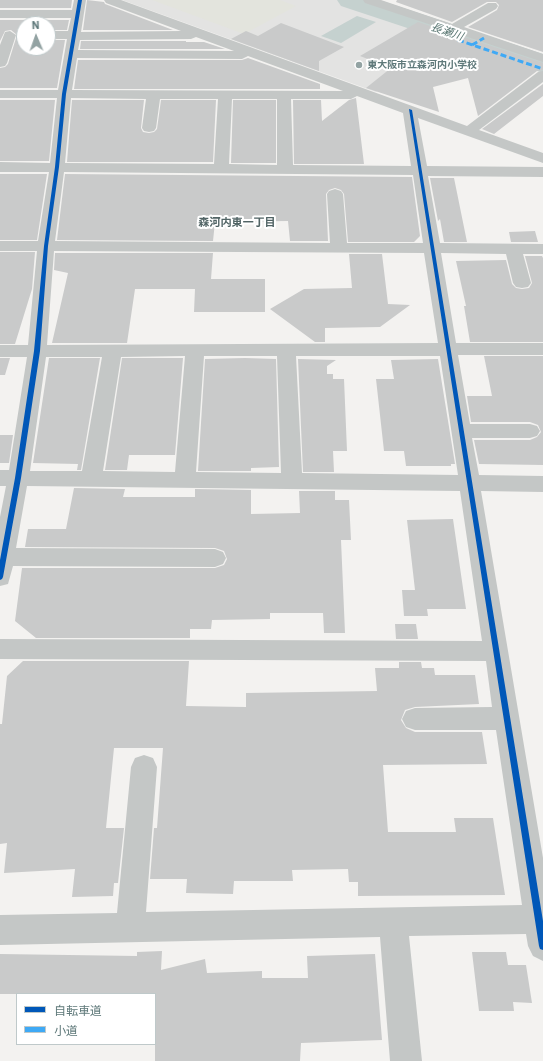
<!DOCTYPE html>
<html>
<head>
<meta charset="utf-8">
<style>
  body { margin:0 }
  #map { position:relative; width:543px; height:1061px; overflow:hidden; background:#f3f2f0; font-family:"IBM Plex Sans","Noto Sans JP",sans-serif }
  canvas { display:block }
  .legend { position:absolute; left:16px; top:993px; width:140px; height:52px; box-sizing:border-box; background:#fff; border:1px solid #bfc9ca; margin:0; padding:5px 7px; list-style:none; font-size:12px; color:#5f797a }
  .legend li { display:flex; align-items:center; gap:8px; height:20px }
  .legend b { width:20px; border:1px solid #bfc9ca }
  .north { position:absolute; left:16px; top:16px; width:40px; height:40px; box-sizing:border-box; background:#fff; border:1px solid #bfc9ca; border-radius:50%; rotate:358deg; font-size:11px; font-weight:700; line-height:16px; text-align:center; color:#5f797a }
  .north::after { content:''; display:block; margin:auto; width:14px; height:18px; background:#93a3a3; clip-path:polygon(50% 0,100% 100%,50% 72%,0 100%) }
</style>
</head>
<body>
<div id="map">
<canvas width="543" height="1061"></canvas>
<ul class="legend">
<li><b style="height:5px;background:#0057b8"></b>自転車道</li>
<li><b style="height:5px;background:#3fa9f5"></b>小道</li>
</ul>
<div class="north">N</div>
</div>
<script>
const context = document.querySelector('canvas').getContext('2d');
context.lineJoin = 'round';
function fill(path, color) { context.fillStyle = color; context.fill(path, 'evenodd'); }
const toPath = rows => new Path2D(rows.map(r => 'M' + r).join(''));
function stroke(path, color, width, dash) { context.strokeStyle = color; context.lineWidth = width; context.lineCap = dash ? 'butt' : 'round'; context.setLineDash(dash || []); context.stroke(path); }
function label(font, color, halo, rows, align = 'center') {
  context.font = font + ' "IBM Plex Sans","Noto Sans JP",sans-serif'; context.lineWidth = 4; context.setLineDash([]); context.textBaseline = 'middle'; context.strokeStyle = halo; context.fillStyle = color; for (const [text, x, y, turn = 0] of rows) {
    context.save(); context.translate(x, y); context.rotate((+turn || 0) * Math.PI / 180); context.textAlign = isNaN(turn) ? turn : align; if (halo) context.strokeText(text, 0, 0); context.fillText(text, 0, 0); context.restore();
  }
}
const built = toPath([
  [122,0,345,0,456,39,376,92]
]);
const green = toPath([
  [152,0,280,0,296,6,244,34]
]);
const water = toPath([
  [357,16,376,22,341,43,321,36]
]);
const river = toPath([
  [337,0,379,0,543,54,543,73,341,6,337,0]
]);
const building = toPath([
  [0,0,72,0,71,8,0,8],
  [87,0,104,2,105,4,173,30,83,30],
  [397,0,543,0,543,52,468,27,497,10,499,5,496,2,487,2,452,22,396,2],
  [0,20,69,20,67,30,48,30,48,24,24,24,24,48,48,48,48,40,65,40,57,88,0,88,0,68,5,67,8,64,17,35,11,30,5,31,0,41],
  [418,22,543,63,543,70,537,71,478,116,468,78,433,87,439,112,366,88,391,68,360,56],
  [281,23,344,47,319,61,319,71,231,39,246,31,258,36],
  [81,41,186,41,186,42,204,42,225,49,80,49],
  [248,58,320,84,320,89,74,89,78,60,242,60],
  [543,84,543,96,494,134,482,129],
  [356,98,364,164,294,164,293,100,321,100,322,121,349,100],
  [0,100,55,100,49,161,0,161],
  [72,100,144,100,141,128,143,132,149,133,154,132,157,129,161,100,216,100,213,162,67,162],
  [233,100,276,100,276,163,231,163],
  [0,174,47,174,37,240,0,240],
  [65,174,412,177,420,236,414,242,348,242,344,194,341,190,335,188,329,190,326,194,328,241,290,241,288,221,215,222,213,241,57,240],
  [430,178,454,178,467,242,444,242,440,219,438,221],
  [535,231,538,242,511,242,509,232],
  [0,252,35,252,32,289,15,344,0,344],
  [55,253,213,253,211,279,265,279,265,312,194,312,195,289,135,289,127,343,52,343,68,273,54,270],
  [349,254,382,254,388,304,410,305,380,327,325,328,325,342,315,342,270,309,304,289,352,288],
  [525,256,542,256,543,258,543,342,470,342,464,306,466,306,456,261,506,260,512,284,516,288,522,289,529,288,532,283],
  [484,356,543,356,543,465,479,464,474,440,530,440,537,437,541,432,538,425,530,422,471,422,467,396,492,396],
  [0,358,10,358,5,375,0,375],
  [49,358,100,358,81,470,77,470,78,464,33,463],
  [122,358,183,358,175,455,129,455,127,470,105,470],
  [245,358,276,359,279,467,251,468,251,471,198,471,205,359],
  [298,359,336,360,327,366,327,374,333,374,333,379,344,379,347,451,333,451,334,472,303,472],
  [438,359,455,464,451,464,451,466,406,466,404,451,384,451,376,379,394,379,391,360],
  [0,435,13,435,9,463,0,463],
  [74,488,125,489,123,497,195,497,195,489,251,490,251,514,300,513,299,491,335,491,335,500,349,500,351,540,341,540,345,633,324,633,323,613,270,613,270,619,212,620,211,629,190,629,190,638,36,638,15,621,22,568,215,568,224,565,227,559,224,551,215,548,25,547,28,529,66,529],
  [453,519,466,609,427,609,428,616,404,616,402,590,415,590,407,520],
  [395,624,416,624,418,639,396,639],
  [23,661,189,661,186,706,246,707,246,693,377,691,375,668,399,668,399,662,421,662,422,668,434,668,435,675,475,675,479,704,415,707,405,710,401,720,406,728,415,732,482,732,487,764,383,765,388,832,456,832,454,818,493,818,505,895,358,896,358,882,349,882,348,869,292,870,293,881,234,881,233,894,186,893,187,879,150,879,154,828,157,828,163,748,114,748,106,828,124,828,118,883,114,883,113,896,72,897,75,869,4,873,7,843,0,844,0,724,2,724,7,676],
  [162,951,161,970,205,959,207,973,262,971,262,978,308,978,307,956,375,954,382,1040,301,1043,300,1061,155,1061,155,994,0,994,0,954,137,956,137,952],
  [472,952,506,952,508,965,526,965,532,1003,513,1002,514,1011,479,1011]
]);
const minor = toPath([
  [74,0,86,0,81,32,181,31,106,3,104,0,121,0,467,126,538,72,543,71,543,82,479,130,543,153,543,163,418,118,427,166,543,167,543,177,428,176,440,243,543,244,543,254,523,254,531,283,528,287,522,288,516,287,513,283,506,254,441,253,456,343,543,343,543,355,458,355,470,424,530,424,537,426,540,431,537,436,530,438,472,438,479,475,543,476,543,492,481,491,543,858,543,961,533,956,528,946,526,934,409,936,422,1061,390,1061,380,937,0,945,0,915,117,913,131,767,135,758,144,755,153,758,157,767,146,912,522,905,496,730,415,730,406,727,402,719,406,711,415,708,492,707,486,661,0,659,0,639,482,641,460,491,27,486,16,548,215,549,223,552,226,558,223,564,215,567,13,566,8,584,0,586,0,517,6,486,0,486,0,470,9,470,27,357,0,357,0,345,28,345,37,251,0,251,0,241,38,241,49,172,0,172,0,162,50,163,57,98,0,98,0,90,58,90,67,39,48,39,48,31,68,31,71,18,0,18,0,10,72,10,74,0],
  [196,37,234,51,78,50,80,40,191,39,196,37],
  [248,56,343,91,72,90,77,58,242,59,248,56],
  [357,96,403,113,411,166,293,165,291,99,351,99,357,96],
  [71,98,146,99,142,128,144,131,149,132,154,131,156,128,160,99,218,99,214,164,65,163,71,98],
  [232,99,277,99,277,165,229,164,232,99],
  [64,172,413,175,423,243,347,243,343,194,341,191,335,189,329,191,327,194,330,243,55,241,64,172],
  [54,251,424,253,438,343,47,345,54,251],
  [185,356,175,472,103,471,121,357,185,356],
  [204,356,277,356,281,473,196,472,204,356],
  [296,356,440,356,458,475,302,473,296,356],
  [46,357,102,357,82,471,30,471,46,357],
  [363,0,381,0,452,24,488,3,496,3,498,6,496,9,464,27,543,54,543,62,365,3,363,0],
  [10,31,16,35,7,63,5,66,0,67,0,45,5,32,10,31]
]);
const quiet = toPath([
  [458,40,543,69],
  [472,45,484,38]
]);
const cycleway = toPath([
  [78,0,82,0,66,94,59,167,48,246,40,351,21,478,3,577,2,579,0,580,0,560,15,478,34,351,44,246,55,167,62,94,78,0],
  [409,109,412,110,543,921,543,950,540,949,539,946,409,109]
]);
const markers = [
  [359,65,4,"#93a3a3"]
];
const farPoinames = [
  ["東大阪市立森河内小学校",367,65]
];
const farWaternames = [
  ["長瀬川",447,32,19]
];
const farNeighbourhoodnames = [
  ["森河内東一丁目",237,223]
];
fill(built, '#e3e3e2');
fill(green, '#e3e4dd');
fill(water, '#c5d1cf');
fill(river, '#c5d1cf');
fill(building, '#c9caca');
fill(minor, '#c4c7c6');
stroke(quiet, '#3fa9f5', 3, [6, 3]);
fill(cycleway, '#0057b8');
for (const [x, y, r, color] of markers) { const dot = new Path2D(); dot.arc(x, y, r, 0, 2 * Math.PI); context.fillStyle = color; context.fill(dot); stroke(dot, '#fff', 1.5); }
label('bold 10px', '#5f797a', '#fff', farPoinames, 'left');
label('italic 11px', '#5a7773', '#fff', farWaternames);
label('bold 11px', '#516465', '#fff', farNeighbourhoodnames);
</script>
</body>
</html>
